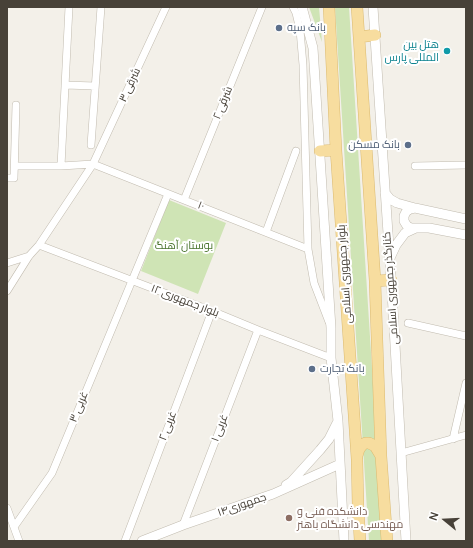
<!DOCTYPE html>
<html>
<head>
<meta charset="utf-8">
<style>
  body { margin:0 }
  #map { position:relative; width:473px; height:548px; overflow:hidden; background:#f3f0e9; font-family:Manrope,sans-serif }
  canvas { display:block }
  .frame { position:absolute; inset:0; border:8px solid #474138; pointer-events:none }
  .north { position:absolute; left:425px; top:500px; width:40px; height:40px; -webkit-text-stroke:3px #fff; paint-order:stroke; rotate:288deg; font-size:11px; font-weight:700; line-height:16px; text-align:center; color:#474138 }
  .north::after { content:''; display:block; margin:auto; width:14px; height:18px; background:#474138; clip-path:polygon(50% 0,100% 100%,50% 72%,0 100%) }
</style>
</head>
<body>
<div id="map">
<canvas width="473" height="548"></canvas>
<div class="frame"></div>
<div class="north">N</div>
</div>
<script>
const context = document.querySelector('canvas').getContext('2d');
context.lineJoin = 'round';
function fill(path, color) { context.fillStyle = color; context.fill(path, 'evenodd'); }
const toPath = rows => new Path2D(rows.map(r => 'M' + r).join(''));
function stroke(path, color, width, dash) { context.strokeStyle = color; context.lineWidth = width; context.lineCap = dash ? 'butt' : 'round'; context.setLineDash(dash || []); context.stroke(path); }
function label(font, color, halo, rows, align = 'center') {
  context.font = font + ' Manrope,Cairo,sans-serif'; context.lineWidth = 4; context.setLineDash([]); context.textBaseline = 'middle'; context.strokeStyle = halo; context.fillStyle = color; for (const [text, x, y, turn = 0] of rows) {
    context.save(); context.translate(x, y); context.rotate((+turn || 0) * Math.PI / 180); context.textAlign = isNaN(turn) ? turn : align; if (halo) context.strokeText(text, 0, 0); context.fillText(text, 0, 0); context.restore();
  }
}
const green = toPath([
  [309,7,319,7,322,42],
  [335,7,349,7,383,541,369,541],
  [169,200,226,223,198,294,141,271]
]);
const minor = toPath([
  [293,7,296,13,300,30,303,65,308,249,314,283,329,322],
  [65,85,95,86],
  [91,145,101,7],
  [15,166,61,166,93,164,308,249],
  [61,166,69,7],
  [415,166,466,165],
  [7,178,14,178,16,105],
  [184,200,262,7],
  [266,232,296,151],
  [39,245,212,311,258,330,331,358],
  [7,263,29,256],
  [7,291,29,256,39,245,93,164,166,7],
  [408,323,466,336],
  [453,439,466,383],
  [401,453,466,435],
  [7,508,19,541],
  [183,525,258,330],
  [14,527,52,473,168,194],
  [125,541,212,311]
]);
const tertiary = toPath([
  [302,7,313,48,331,328,331,358,338,421,344,541],
  [373,7,393,309,406,541],
  [385,193,390,199,397,203,415,208,466,219],
  [415,208,410,209,406,212,404,216,404,221,407,226,411,228,416,228],
  [390,258,396,245,405,233,416,228,429,228,466,235],
  [286,485,291,482,301,471,320,450,329,439,337,423],
  [142,541,183,525,273,494,340,464]
]);
const primary = toPath([
  [329,7,336,150,357,459,358,506,360,541],
  [357,7,375,281,381,456,387,541],
  [359,37,375,35],
  [320,151,336,150],
  [375,281,391,280],
  [357,456,359,449,363,444,366,443,369,443,375,446,381,456]
]);
const markers = [
  [279,28,4,"#5c6f8a"],
  [447,51,4,"#0f9aa8"],
  [408,145,4,"#5c6f8a"],
  [312,369,4,"#5c6f8a"],
  [289,518,4,"#8d6e63"]
];
const serviceNames = [
  ["بانک سپه",287,28],
  ["بانک مسکن",400,145,"right"],
  ["بانک تجارت",320,369]
];
const cultureNames = [
  ["هتل بین",439,45],
  ["المللی پارس",439,58]
];
const streetNames = [
  ["۳ شرقی",130,85,-65],
  ["۲ شرقی",223,103,-68],
  ["۱۰",201,206,21],
  ["بلوار جمهوری اسلامی",345,274,-94],
  ["کنارگذر جمهوری اسلامی",391,288,-94],
  ["بلوار جمهوری ۱۲",185,301,21],
  ["۳ غربی",79,407,-68],
  ["۲ غربی",168,426,-69],
  ["۱ غربی",220,428,-69],
  ["جمهوری۱۴",242,505,-19]
];
const parkNames = [
  ["بوستان آهنگ",184,246]
];
const educationNames = [
  ["دانشکده فنی و",297,512],
  ["مهندسی دانشگاه باهنر",297,525]
];
fill(green, '#cfe4b5');
stroke(minor, '#c1bbaf', 8);
stroke(tertiary, '#c1bbaf', 10);
stroke(primary, '#dbba70', 12);
stroke(minor, '#fff', 7);
stroke(tertiary, '#fff', 9);
stroke(primary, '#f7dd9f', 11);
for (const [x, y, r, color] of markers) { const dot = new Path2D(); dot.arc(x, y, r, 0, 2 * Math.PI); context.fillStyle = color; context.fill(dot); stroke(dot, '#fff', 1.5); }
label('11px', '#4e5e75', '#fff', serviceNames, 'left');
label('11px', '#0d838f', '#fff', cultureNames, 'right');
label('11px', '#474138', '#fff', streetNames);
label('11px', '#4a742f', '#fff', parkNames);
label('11px', '#785e54', '#fff', educationNames, 'left');
</script>
</body>
</html>
